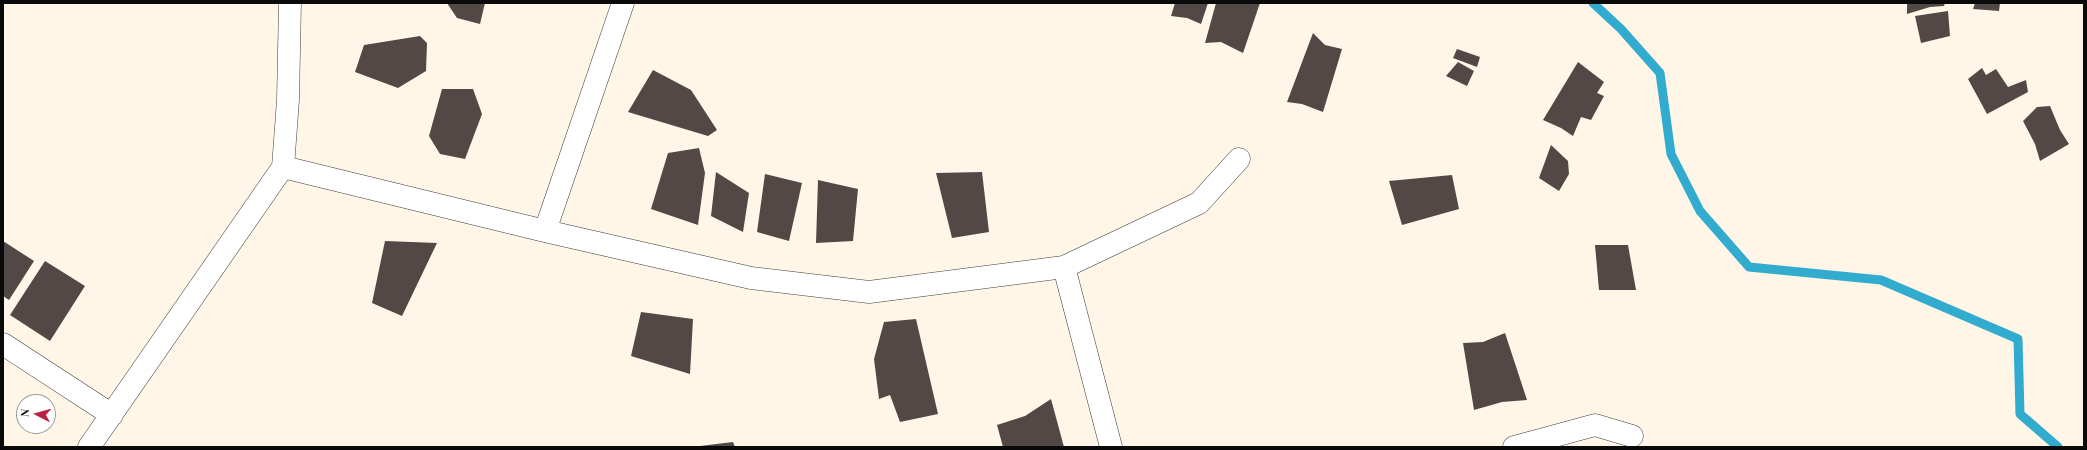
<!DOCTYPE html>
<html>
<head>
<meta charset="utf-8">
<style>
  body { margin:0 }
  #map { position:relative; width:2087px; height:450px; overflow:hidden; background:#fff6e7; font-family:"Playfair Display",serif }
  canvas { display:block }
  .frame { position:absolute; inset:0; border:4px solid #0a0a0a; pointer-events:none }
  .north { position:absolute; left:16px; top:394px; width:40px; height:40px; box-sizing:border-box; background:#fff; border:1px solid #9d9d9d; border-radius:50%; rotate:276deg; font-size:11px; font-weight:700; line-height:16px; text-align:center; color:#0a0a0a }
  .north::after { content:''; display:block; margin:auto; width:14px; height:18px; background:#ba2244; clip-path:polygon(50% 0,100% 100%,50% 72%,0 100%) }
</style>
</head>
<body>
<div id="map">
<canvas width="2087" height="450"></canvas>
<div class="frame"></div>
<div class="north">N</div>
</div>
<script>
const context = document.querySelector('canvas').getContext('2d');
context.lineJoin = 'round';
const toPath = rows => new Path2D(rows.map(r => 'M' + r).join(''));
function stroke(path, color, width, dash) { context.strokeStyle = color; context.lineWidth = width; context.lineCap = dash ? 'butt' : 'round'; context.setLineDash(dash || []); context.stroke(path); }
function fill(path, color) { context.fillStyle = color; context.fill(path, 'evenodd'); }
const stream = toPath([
  [1593,3,1621,29,1660,73,1671,154,1700,211,1749,267,1881,280,2018,339,2020,414,2058,447]
]);
const building = toPath([
  [447,3,485,3,480,24,457,18],
  [1175,3,1208,3,1201,24,1187,18,1171,16],
  [1216,3,1260,3,1243,53,1221,42,1205,43],
  [1907,3,1945,3,1944,6,1930,7,1907,14],
  [1975,3,2000,3,1999,11,1973,9],
  [1948,11,1950,36,1921,43,1915,16],
  [1313,33,1325,45,1342,49,1323,112,1302,104,1287,102],
  [420,36,427,43,426,71,398,88,355,72,364,45],
  [1457,49,1480,57,1477,67,1453,58],
  [1458,62,1474,71,1467,86,1446,76],
  [1578,62,1604,82,1597,93,1604,96,1591,120,1581,117,1573,136,1561,128,1543,120],
  [1982,68,1986,75,1996,69,2008,87,2026,80,2028,92,1987,114,1968,79],
  [653,70,691,90,717,130,708,136,628,112],
  [442,89,473,89,482,114,465,159,440,154,429,136],
  [2050,106,2060,130,2069,144,2040,161,2035,144,2023,121,2037,107],
  [1551,145,1568,161,1569,174,1559,191,1539,178],
  [699,148,705,173,698,225,651,209,668,153],
  [716,172,749,193,743,232,711,216],
  [982,172,989,232,952,238,936,173],
  [765,174,802,183,789,241,757,232],
  [1452,175,1459,209,1402,225,1389,181],
  [818,180,858,189,853,241,816,243],
  [3,241,34,261,9,300,3,296],
  [385,241,437,243,402,316,372,303],
  [1595,245,1628,245,1636,290,1599,290],
  [45,261,85,286,50,341,10,315],
  [641,312,693,319,690,374,631,356],
  [916,319,938,414,900,422,890,395,879,399,874,359,884,322],
  [1505,333,1527,400,1502,402,1474,410,1463,343,1483,342],
  [1051,399,1064,447,1003,447,997,425,1025,416],
  [733,442,735,447,700,447,700,446]
]);
const minor = toPath([
  [283,167,545,231,751,278,869,292,1064,267,1199,203,1239,159],
  [545,231,623,3],
  [1064,267,1111,447],
  [3,344,112,415],
  [89,447,283,167,288,100,290,3],
  [1514,447,1595,425,1632,436]
]);
stroke(stream, '#31abce', 9);
fill(building, '#524946');
stroke(minor, '#3d3d3d', 23);
stroke(minor, '#fff', 22);
</script>
</body>
</html>
